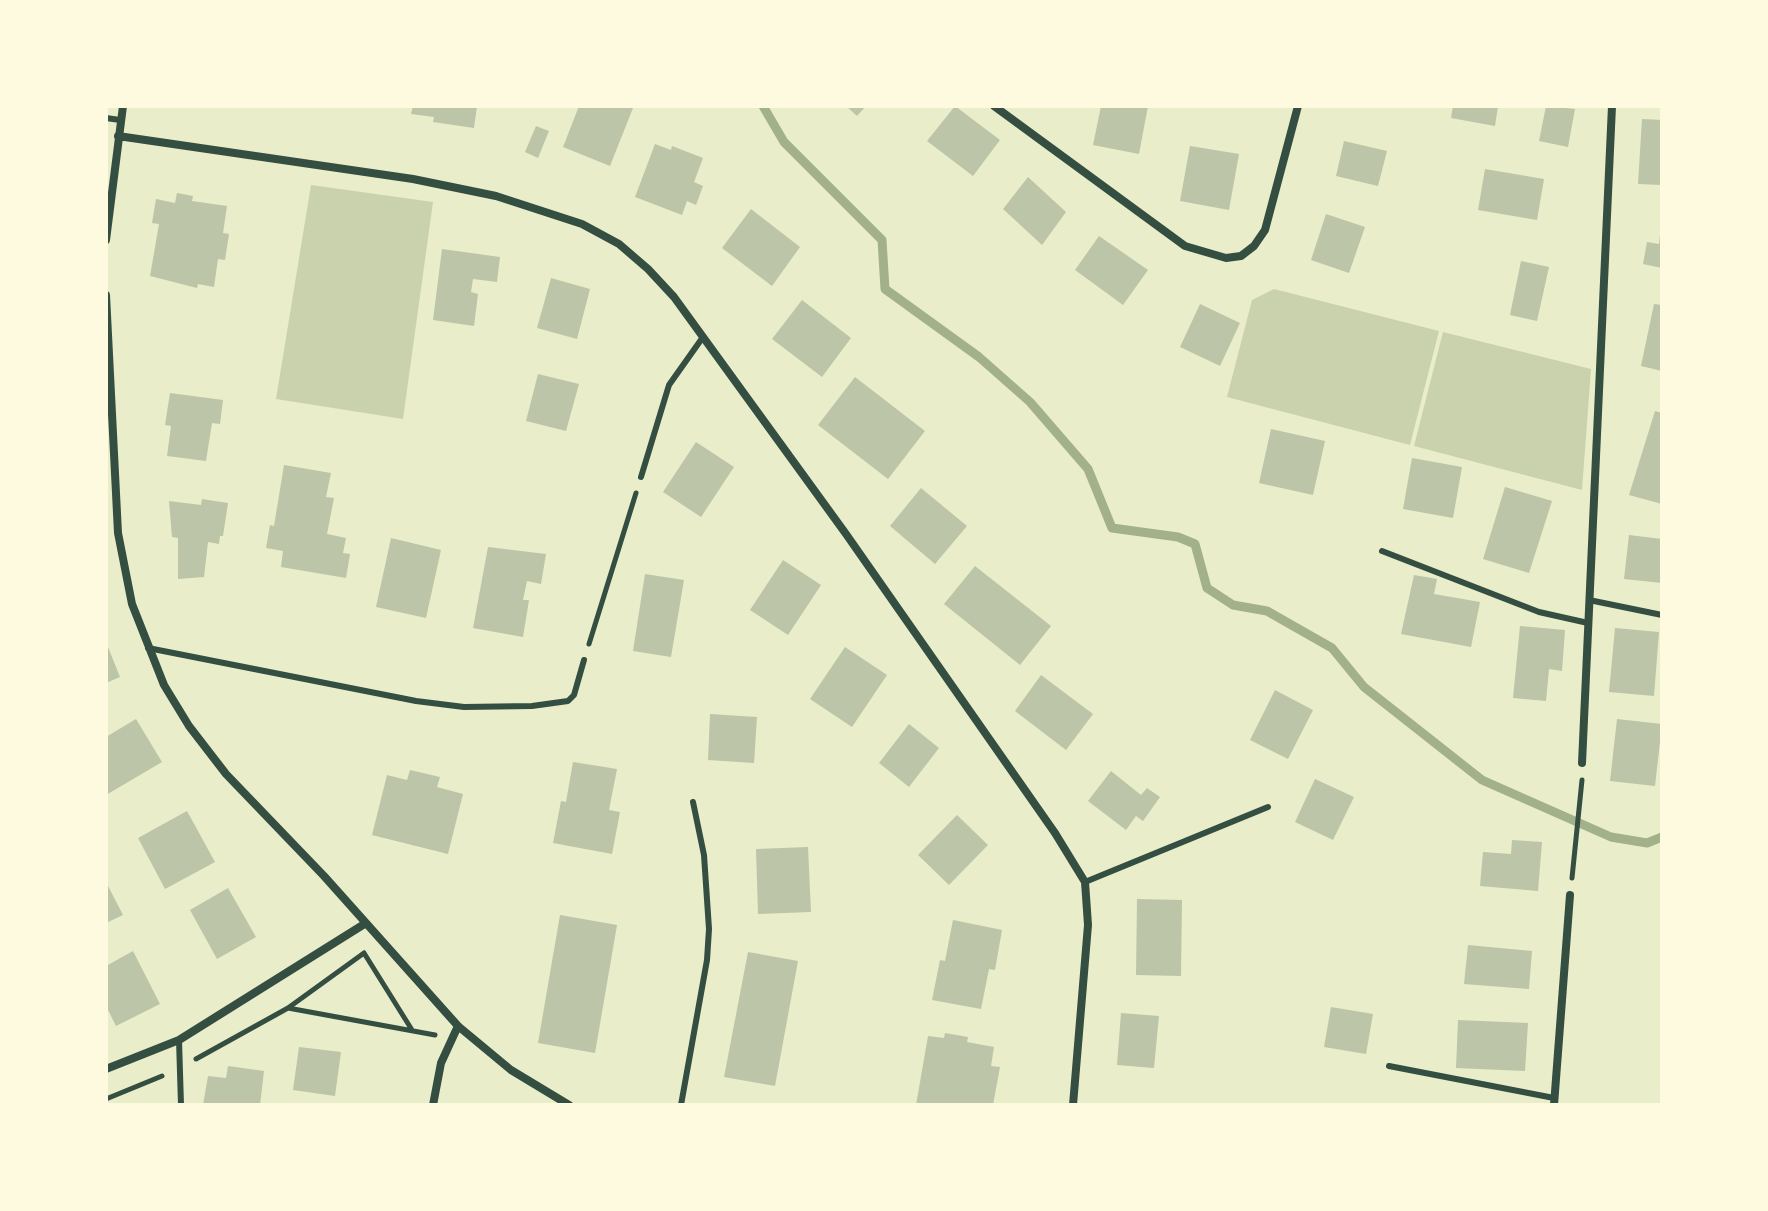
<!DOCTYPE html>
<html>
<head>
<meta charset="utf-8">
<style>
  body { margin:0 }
  #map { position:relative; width:1768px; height:1211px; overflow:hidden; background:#e9edc9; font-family:Roboto,sans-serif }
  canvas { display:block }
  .frame { position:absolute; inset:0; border:108px solid #fefae0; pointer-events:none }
</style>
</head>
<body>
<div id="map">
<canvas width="1768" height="1211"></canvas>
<div class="frame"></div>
</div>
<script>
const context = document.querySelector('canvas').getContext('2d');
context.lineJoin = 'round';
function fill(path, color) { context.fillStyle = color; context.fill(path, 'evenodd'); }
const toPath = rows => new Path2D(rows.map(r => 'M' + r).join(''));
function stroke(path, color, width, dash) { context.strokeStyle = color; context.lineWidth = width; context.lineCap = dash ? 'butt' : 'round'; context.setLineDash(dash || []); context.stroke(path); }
const green = toPath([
  [311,185,433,202,403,419,276,399],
  [1274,289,1439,331,1410,445,1227,397,1252,300],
  [1443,332,1591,369,1582,490,1414,446]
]);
const stream = toPath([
  [763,106,784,142,882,240,885,289,979,357,1030,402,1088,469,1112,528,1178,537,1195,544,1207,588,1233,605,1267,611,1332,648,1364,687,1482,780,1611,837,1647,843,1662,837]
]);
const building = toPath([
  [413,106,477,106,474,128,433,122,434,117,411,114],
  [579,106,633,108,610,166,563,147],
  [846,106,866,106,857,116],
  [955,106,1000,140,973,176,927,141],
  [1101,106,1148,106,1139,154,1093,145],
  [1453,106,1498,106,1495,126,1451,118],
  [1546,106,1575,109,1568,147,1539,141],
  [1642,119,1662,120,1662,185,1638,184],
  [536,126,549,131,538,158,525,152],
  [1344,141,1387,151,1378,186,1336,176],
  [655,144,671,150,672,146,703,158,694,182,703,186,696,205,687,201,682,215,635,197],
  [1190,146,1239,154,1229,210,1180,201],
  [1485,169,1544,179,1537,220,1478,210],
  [1028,177,1066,212,1042,245,1003,209],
  [177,193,193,196,192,201,227,206,223,233,229,234,225,260,218,259,214,287,198,284,197,288,150,276,159,224,152,223,156,199,175,203],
  [751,209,800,247,772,286,722,248],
  [1326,214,1365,227,1349,273,1311,260],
  [1660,235,1662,268,1643,264,1647,242,1659,244],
  [1099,236,1148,270,1123,305,1075,270],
  [442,249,500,257,497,282,473,279,471,292,478,294,474,326,433,320],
  [1521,261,1549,267,1537,321,1510,315],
  [551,278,590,289,577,339,537,328],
  [802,300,851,338,822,377,772,339],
  [1200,304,1240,323,1220,366,1180,347],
  [1654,304,1662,305,1662,371,1641,366],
  [538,374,579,384,566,431,526,421],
  [855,377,925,431,888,479,818,425],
  [170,393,223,400,220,424,212,423,206,461,167,456,171,426,165,425],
  [1655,411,1662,413,1662,504,1629,495],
  [1271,429,1325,441,1313,495,1259,483],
  [696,442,734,467,701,517,663,492],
  [1412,458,1462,467,1453,518,1403,509],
  [284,465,331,473,326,497,334,498,327,534,346,538,343,553,350,554,346,578,281,567,283,551,266,548,270,525,274,526],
  [1505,487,1552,501,1529,573,1483,559],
  [921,488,967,526,935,564,890,526],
  [202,499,228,503,223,536,220,536,219,544,208,542,204,577,178,579,178,538,172,537,169,501,201,505],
  [1629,535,1662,539,1662,583,1624,579],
  [391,538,441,550,426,618,376,607],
  [488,547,546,554,541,584,527,581,523,600,529,600,523,637,473,628],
  [783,560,821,585,788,635,750,610],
  [975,566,1051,626,1020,665,944,604],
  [645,574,684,580,671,657,633,651],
  [1414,575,1437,579,1434,594,1480,602,1471,647,1401,634],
  [1520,626,1565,630,1562,671,1549,669,1546,701,1513,698],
  [1615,628,1659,632,1654,696,1609,692],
  [106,642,120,677,106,683],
  [845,647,887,675,852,727,810,699],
  [1041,675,1093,714,1066,750,1015,711],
  [1275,690,1313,710,1288,759,1250,740],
  [710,714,757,717,754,763,708,760],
  [136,719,162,762,106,795,106,737],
  [1617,719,1662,724,1655,786,1610,781],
  [909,724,939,748,909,787,879,763],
  [573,762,617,769,609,810,620,812,612,854,553,843,561,801,566,802],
  [410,770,440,777,437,787,463,794,448,854,372,835,387,775,407,780],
  [1111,771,1141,795,1147,788,1160,797,1143,821,1136,816,1126,830,1088,801],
  [1315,779,1354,797,1333,840,1295,822],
  [187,811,215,862,165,889,138,838],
  [957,815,988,845,949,885,918,855],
  [1512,840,1542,842,1538,891,1480,886,1483,852,1511,854],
  [808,847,811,912,758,914,756,849],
  [106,882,123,915,106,923],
  [228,888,256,937,217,959,190,910],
  [1137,899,1182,900,1181,976,1136,975],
  [560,915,617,925,595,1053,538,1043],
  [953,920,1002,930,995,970,989,969,981,1009,932,1000,940,960,945,961],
  [1468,945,1532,951,1529,989,1464,984],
  [133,951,160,1004,116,1026,106,1006,106,966],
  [748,952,798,961,775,1086,724,1077],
  [1331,1007,1373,1014,1366,1054,1324,1047],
  [1121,1013,1159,1016,1154,1068,1117,1065],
  [1458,1020,1528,1023,1525,1071,1456,1068],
  [945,1033,968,1037,967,1042,994,1047,991,1066,1000,1067,993,1105,916,1105,928,1036,944,1038],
  [299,1047,341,1052,335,1096,293,1090],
  [228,1066,264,1071,260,1105,203,1105,208,1076,226,1078]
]);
const path = toPath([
  [589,644,636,493],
  [1572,878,1582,780],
  [364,953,412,1030],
  [288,1008,435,1035],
  [196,1059,288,1008,364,953],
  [106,1099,162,1076]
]);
const service = toPath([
  [106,118,120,120],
  [641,477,669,385,703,337],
  [1382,551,1539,612,1588,623],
  [1589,600,1662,615],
  [148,648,416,701,464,707,532,706,568,701,574,695,584,660],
  [1085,882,1268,807],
  [179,1040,181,1105],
  [1389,1066,1554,1098],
  [681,1105,707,960,709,929,704,855,693,802]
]);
const minor = toPath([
  [994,106,1185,246,1226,258,1241,256,1254,246,1265,230,1298,106],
  [118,136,413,179,496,196,582,224,619,244,648,269,674,297,846,534,1055,833,1085,882,1088,925,1073,1105],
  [106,240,123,106],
  [106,295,118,533,132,604,164,685,189,726,226,774,324,876,458,1026,511,1070,569,1105],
  [1582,763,1612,106],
  [106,1069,179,1040,366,923],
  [433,1105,441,1063,458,1026],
  [1554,1105,1570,895]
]);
fill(green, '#cad2ad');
stroke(stream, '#a3b18a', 9);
fill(building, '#bcc5a7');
stroke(path, '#344e41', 5);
stroke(service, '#344e41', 6);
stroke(minor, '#344e41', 8);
</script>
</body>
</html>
